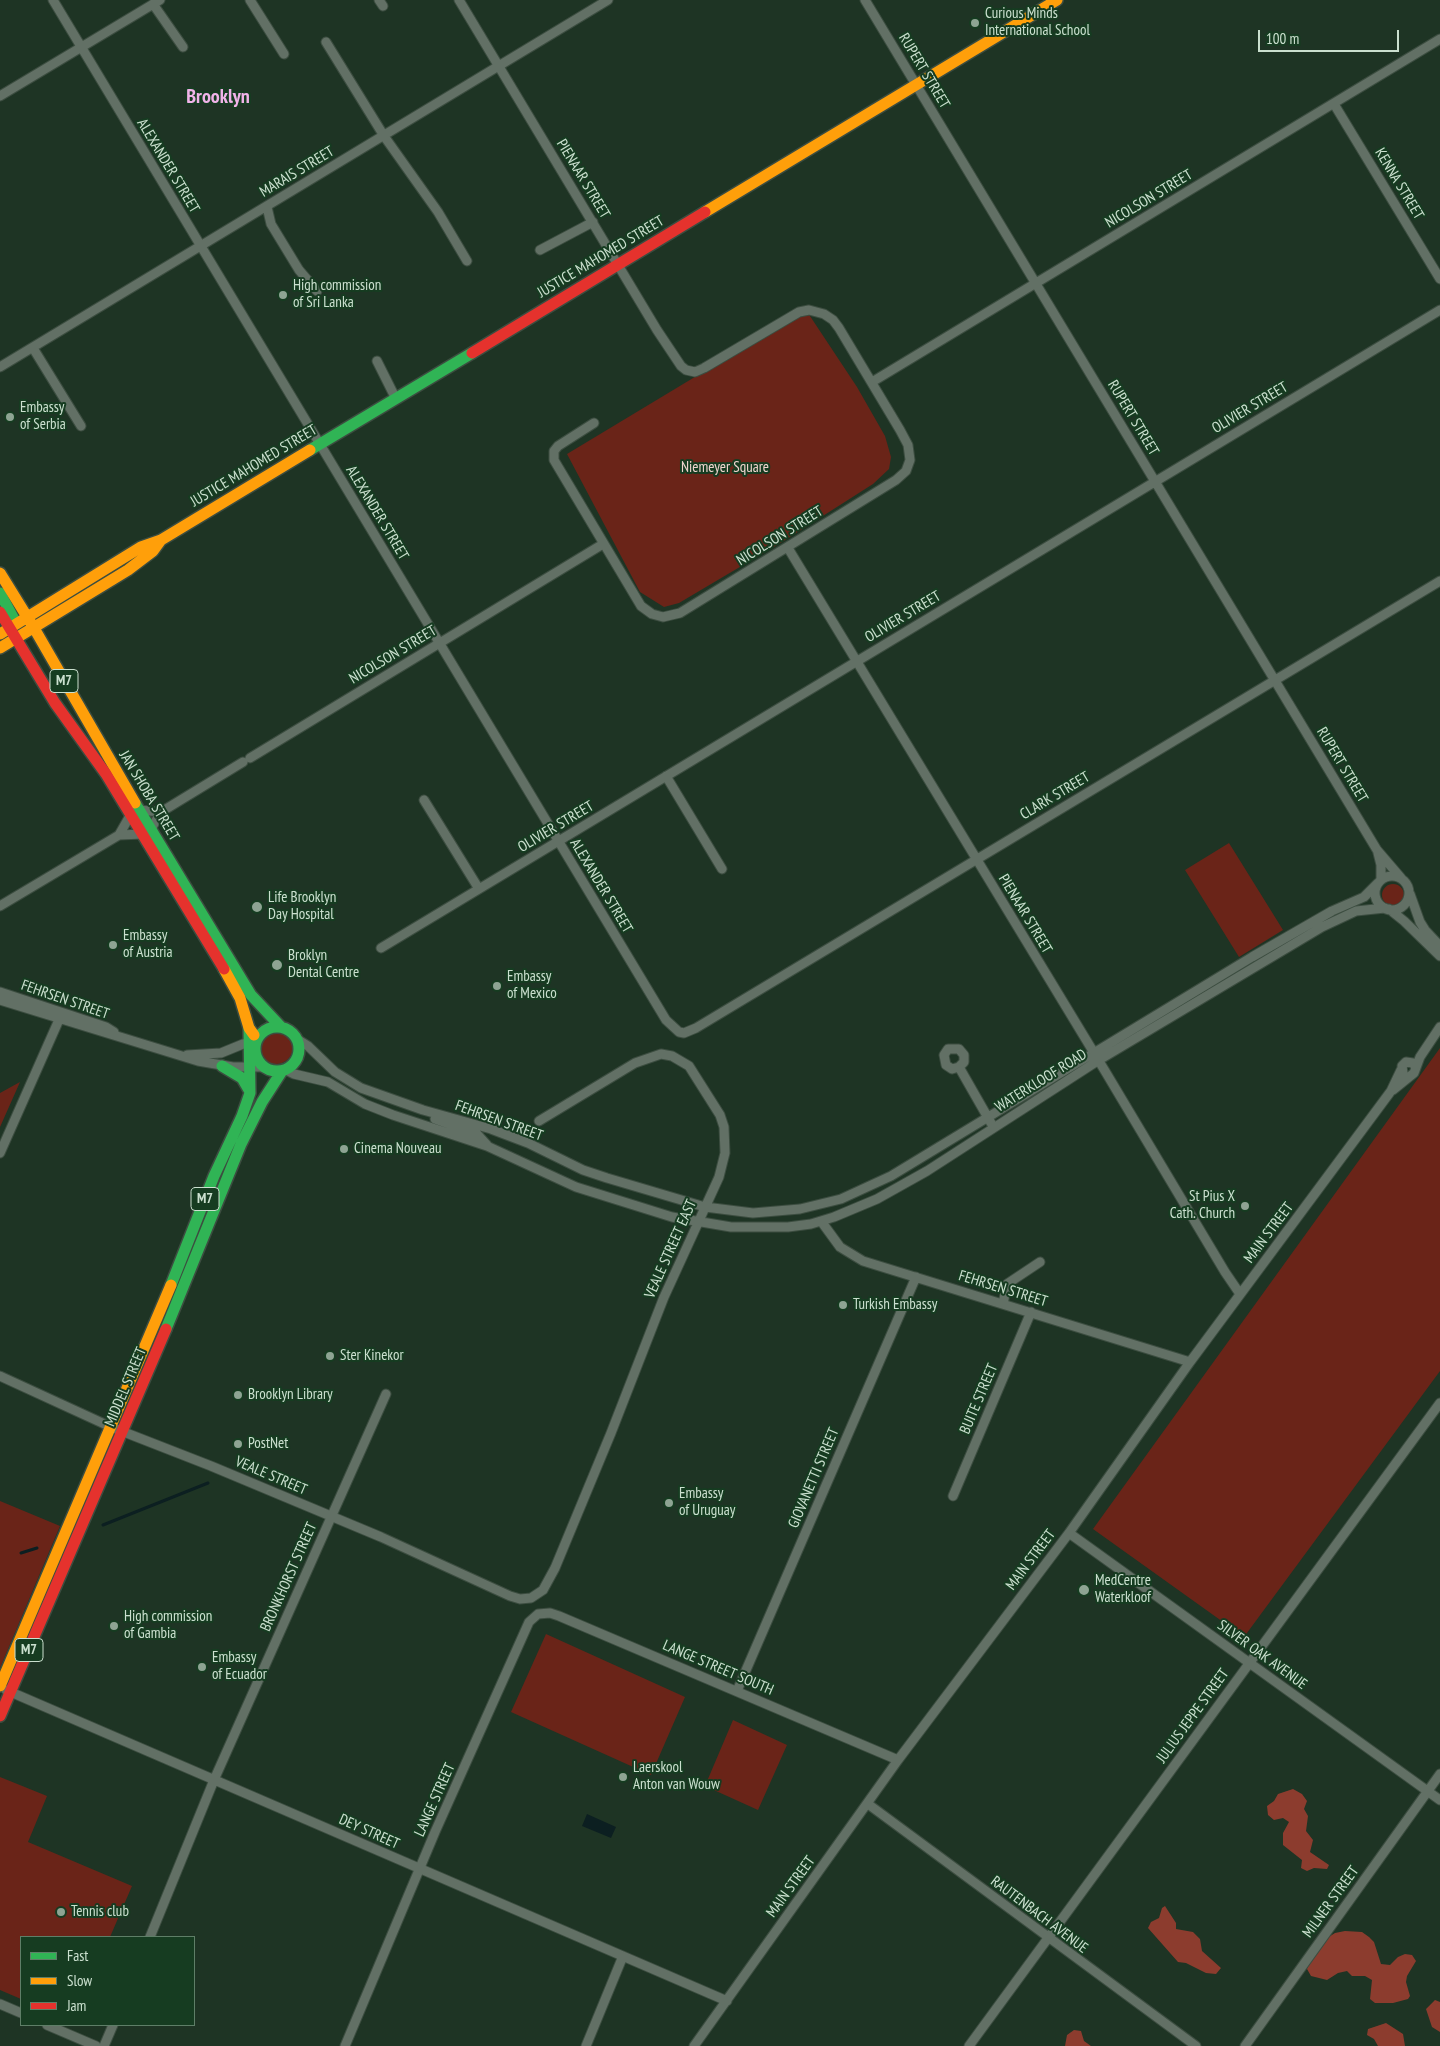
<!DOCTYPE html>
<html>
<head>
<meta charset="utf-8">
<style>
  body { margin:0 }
  #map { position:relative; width:1440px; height:2046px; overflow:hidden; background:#1e3424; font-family:"PT Sans Narrow",sans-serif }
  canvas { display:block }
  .legend { position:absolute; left:20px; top:1936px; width:175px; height:90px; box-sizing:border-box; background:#163c21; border:1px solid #5e7e67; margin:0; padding:6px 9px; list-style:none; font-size:15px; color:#cbe0cf }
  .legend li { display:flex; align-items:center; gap:10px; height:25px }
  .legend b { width:25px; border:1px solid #5e7e67 }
  .scale { position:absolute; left:1258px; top:30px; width:141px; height:22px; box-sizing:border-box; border:2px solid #cbe0cf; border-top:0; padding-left:6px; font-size:15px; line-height:18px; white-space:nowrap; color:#cbe0cf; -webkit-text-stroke:4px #163c21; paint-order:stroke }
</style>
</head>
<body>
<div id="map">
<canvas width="1440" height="2046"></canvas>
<ul class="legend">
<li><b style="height:6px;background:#30b455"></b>Fast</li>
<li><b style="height:6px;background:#ff9f0a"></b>Slow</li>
<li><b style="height:6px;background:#e5322d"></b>Jam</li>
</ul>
<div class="scale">100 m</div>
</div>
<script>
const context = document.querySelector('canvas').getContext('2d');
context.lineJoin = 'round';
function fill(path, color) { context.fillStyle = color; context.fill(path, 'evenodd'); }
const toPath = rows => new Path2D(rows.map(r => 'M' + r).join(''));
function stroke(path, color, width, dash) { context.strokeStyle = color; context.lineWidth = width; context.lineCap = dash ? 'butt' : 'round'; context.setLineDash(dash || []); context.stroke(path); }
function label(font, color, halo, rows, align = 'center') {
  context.font = font + ' "PT Sans Narrow",sans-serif'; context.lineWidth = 4; context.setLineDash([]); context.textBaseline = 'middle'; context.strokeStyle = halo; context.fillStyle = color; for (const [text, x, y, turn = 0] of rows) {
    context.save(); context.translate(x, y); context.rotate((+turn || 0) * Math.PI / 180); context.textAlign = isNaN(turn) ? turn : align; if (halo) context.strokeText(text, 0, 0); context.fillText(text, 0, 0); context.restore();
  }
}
const green = toPath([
  [806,310,857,387,885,436,891,457,889,469,873,484,782,542,679,603,664,607,640,592,567,454],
  [1229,843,1283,930,1239,957,1185,870],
  '1382 895a11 11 0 1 1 22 0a11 11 0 1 1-22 0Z',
  '259 1047a17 17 0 1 1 34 0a17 17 0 1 1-34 0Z',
  [1440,1048,1440,1371,1244,1637,1093,1529],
  [20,1082,0,1127,0,1093],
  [0,1501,60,1526,0,1668],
  [546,1634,685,1697,651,1775,511,1712],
  [733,1720,787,1745,758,1810,705,1786],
  [0,1777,47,1796,28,1842,132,1886,110,1937,21,1937,21,1999,0,1990]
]);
const forest = toPath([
  [1293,1789,1302,1794,1307,1801,1304,1809,1308,1816,1306,1831,1313,1840,1310,1852,1329,1865,1327,1869,1314,1868,1307,1871,1301,1868,1302,1860,1283,1845,1283,1833,1289,1822,1283,1818,1274,1820,1268,1815,1267,1806,1274,1801,1278,1794],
  [1165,1906,1176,1923,1176,1929,1193,1932,1200,1939,1202,1951,1221,1968,1216,1974,1206,1973,1186,1963,1178,1962,1148,1928,1151,1922,1159,1918,1162,1908],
  [1345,1931,1362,1932,1369,1937,1374,1942,1381,1964,1390,1965,1398,1957,1405,1954,1412,1955,1416,1961,1407,1976,1406,1982,1410,1996,1408,1999,1393,2003,1375,2003,1370,1999,1372,1980,1365,1976,1352,1976,1347,1971,1338,1973,1327,1980,1311,1976,1307,1969,1308,1963,1313,1959,1324,1940,1335,1933],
  [1435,2000,1440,2002,1440,2032,1432,2027,1426,2009],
  [1386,2023,1403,2034,1405,2046,1378,2046,1374,2039,1367,2035,1368,2029],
  [1074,2030,1081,2031,1084,2041,1091,2046,1065,2046,1067,2035]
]);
const water = toPath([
  [587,1814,616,1827,611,1838,582,1826]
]);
const stream = toPath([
  [103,1525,208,1483],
  [21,1553,37,1548]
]);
const street = toPath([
  [53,0,666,1020,679,1032,684,1033,696,1028,1440,581],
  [250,0,284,54],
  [379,0,383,6],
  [459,0,657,330,681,366,686,370,695,372,704,368,799,312,809,310,824,314,833,320,839,328,900,430,908,445,910,460,906,471,896,480,680,613,663,617,652,614,641,606,554,460,554,451,558,446,594,423],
  [865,0,1377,850,1401,878],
  [153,4,183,47],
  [326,42,384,136,438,212,467,261],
  [0,96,160,0],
  [1334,104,1440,279],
  [267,207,271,224,299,270,317,291],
  [540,250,593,222],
  [33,348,81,426],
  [377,361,396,399],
  [0,367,608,0],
  [872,382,1440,39],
  [788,548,1105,1071,1225,1272,1240,1294],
  [250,758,603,544],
  [666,776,722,869],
  [424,800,479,889],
  [139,810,161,812],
  [151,829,161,812,243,762],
  [119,835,131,814],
  [1378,853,1381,865,1381,880],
  '1375 893a17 17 0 1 1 34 0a17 17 0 1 1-34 0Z',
  [1410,894,1420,922,1425,930,1440,946],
  [0,906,119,835,143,834],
  [1389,909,1404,921,1440,956],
  [381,948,1440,310],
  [0,992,106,1027,114,1032],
  [0,1000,198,1061,233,1067,263,1067],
  [297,1039,308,1046,335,1072,361,1088,423,1110,491,1129,528,1143,583,1170,607,1178,705,1207,753,1213,800,1209,841,1199,891,1176,1252,957,1332,911,1364,897,1378,883],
  [187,1055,221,1053,243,1044,256,1042],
  [959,1067,952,1069,946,1065,944,1055,948,1049,959,1049,964,1055,964,1062,959,1067,991,1123],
  [286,1070,294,1074,328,1082,365,1104,393,1115,487,1146,576,1187,672,1217,731,1227,788,1227,811,1224,834,1217,877,1199,927,1171,1099,1060,1322,927,1356,911,1385,908],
  [1403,1073,1402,1066,1406,1062,1413,1063,1416,1068],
  [1393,1090,1414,1073,1420,1057,1440,1027],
  [435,1119,477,1134,487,1145],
  [0,1153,62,1013],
  [821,1221,840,1247,863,1261,1190,1362],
  [1003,1304,1007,1284,1040,1262],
  [0,1376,111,1427,211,1466,381,1537,510,1596,520,1599,531,1598,543,1590,555,1568,611,1433,664,1297,719,1177,725,1153,724,1127,720,1115,689,1066,672,1056,661,1054,635,1063,539,1121],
  [953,1496,1031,1312],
  [1069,1533,1440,1800],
  [6,1690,727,2001],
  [737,1691,916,1277],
  [868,1804,1196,2046],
  [150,1937,214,1780,386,1394],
  [0,2004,21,2013],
  [47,2025,96,2046],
  [104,2046,113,2025],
  [345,2046,435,1832,529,1622,538,1614,550,1613,559,1616,898,1760],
  [586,2046,623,1956],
  [694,2046,898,1760,1069,1533,1190,1362,1391,1091,1401,1070],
  [969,2046,1440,1403],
  [1245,2046,1440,1774]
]);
const fast = toPath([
  [310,450,472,353],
  [0,593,15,621],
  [135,803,251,995,281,1027],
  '255 1049a22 22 0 1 1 44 0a22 22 0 1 1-44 0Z',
  [222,1066,242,1078,249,1090],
  [171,1285,214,1176,242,1116,250,1093,249,1028],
  [166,1329,241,1144,262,1102,282,1071]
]);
const slow = toPath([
  [705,212,1057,0],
  [0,573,34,628,135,803],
  [0,634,141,547,161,540,310,450],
  [0,648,128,570,153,551,161,540],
  [224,969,240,998,249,1028,254,1035],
  [0,1686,171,1285]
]);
const jam = toPath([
  [472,353,705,212],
  [0,612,55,703,106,774,224,969],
  [0,1716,166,1329]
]);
const markers = [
  [975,23,5,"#8ea493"],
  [283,295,5,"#8ea493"],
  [10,417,5,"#8ea493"],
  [257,907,6,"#8ea493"],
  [113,945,5,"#8ea493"],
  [277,965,6,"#8ea493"],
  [497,986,5,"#8ea493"],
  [344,1149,5,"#8ea493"],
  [1245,1206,5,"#8ea493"],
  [843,1305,5,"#8ea493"],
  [330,1356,5,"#8ea493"],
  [238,1395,5,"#8ea493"],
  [238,1444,5,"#8ea493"],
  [669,1503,5,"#8ea493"],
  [1084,1590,6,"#8ea493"],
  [114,1626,5,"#8ea493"],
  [202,1667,5,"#8ea493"],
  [623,1777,5,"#8ea493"],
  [61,1912,5,"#8ea493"]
];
const shields = [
  [64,681,28],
  [205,1199,28],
  [29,1650,28]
];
const shieldNames = [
  ["M7",64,681],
  ["M7",205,1199],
  ["M7",29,1650]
];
const poiNames = [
  ["Curious Minds",985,14],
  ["International School",985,31],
  ["High commission",293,286],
  ["of Sri Lanka",293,303],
  ["Embassy",20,408],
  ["of Serbia",20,425],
  ["Life Brooklyn",268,898],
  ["Day Hospital",268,915],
  ["Embassy",123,936],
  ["of Austria",123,953],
  ["Broklyn",288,956],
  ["Dental Centre",288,973],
  ["Embassy",507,977],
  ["of Mexico",507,994],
  ["Cinema Nouveau",354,1149],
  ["St Pius X",1235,1197,"right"],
  ["Cath. Church",1235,1214,"right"],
  ["Turkish Embassy",853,1305],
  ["Ster Kinekor",340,1356],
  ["Brooklyn Library",248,1395],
  ["PostNet",248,1444],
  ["Embassy",679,1494],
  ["of Uruguay",679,1511],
  ["MedCentre",1095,1581],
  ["Waterkloof",1095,1598],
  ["High commission",124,1617],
  ["of Gambia",124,1634],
  ["Embassy",212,1658],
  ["of Ecuador",212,1675],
  ["Laerskool",633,1768],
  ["Anton van Wouw",633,1785],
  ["Tennis club",71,1912]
];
const streetNames = [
  ["RUPERT STREET",924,71,59],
  ["ALEXANDER STREET",168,166,59],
  ["MARAIS STREET",297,172,-31],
  ["PIENAAR STREET",583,179,59],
  ["KENNA STREET",1399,184,59],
  ["NICOLSON STREET",1149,199,-31],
  ["JUSTICE MAHOMED STREET",601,257,-31],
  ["OLIVIER STREET",1250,408,-31],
  ["RUPERT STREET",1133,418,59],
  ["JUSTICE MAHOMED STREET",254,466,-31],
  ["ALEXANDER STREET",377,513,59],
  ["NICOLSON STREET",780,536,-32],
  ["OLIVIER STREET",903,617,-31],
  ["NICOLSON STREET",393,655,-31],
  ["RUPERT STREET",1342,765,59],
  ["JAN SHOBA STREET",149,796,59],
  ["CLARK STREET",1055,796,-31],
  ["OLIVIER STREET",556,827,-31],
  ["ALEXANDER STREET",601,886,59],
  ["PIENAAR STREET",1025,914,59],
  ["FEHRSEN STREET",65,1000,19],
  ["WATERKLOOF ROAD",1041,1081,-32],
  ["FEHRSEN STREET",499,1121,20],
  ["MAIN STREET",1269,1233,-53],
  ["VEALE STREET EAST",671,1249,-66],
  ["FEHRSEN STREET",1003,1289,17],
  ["MIDDEL STREET",126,1387,-67],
  ["BUITE STREET",979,1399,-67],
  ["VEALE STREET",271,1476,23],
  ["GIOVANETTI STREET",814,1478,-67],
  ["MAIN STREET",1031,1560,-53],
  ["BRONKHORST STREET",289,1577,-66],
  ["SILVER OAK AVENUE",1262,1655,36],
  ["LANGE STREET SOUTH",718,1668,23],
  ["JULIUS JEPPE STREET",1193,1716,-54],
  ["LANGE STREET",435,1800,-66],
  ["DEY STREET",369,1832,24],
  ["MAIN STREET",791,1887,-54],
  ["MILNER STREET",1331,1902,-54],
  ["RAUTENBACH AVENUE",1039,1915,37]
];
const parkNames = [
  ["Niemeyer Square",725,468]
];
const districtNames = [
  ["Brooklyn",218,97]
];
fill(green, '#6a2418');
fill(forest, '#8c3c2e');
fill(water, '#0c1f21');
stroke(stream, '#0c1f21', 3);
stroke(street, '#3c4d40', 11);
stroke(fast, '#3c4d40', 14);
stroke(slow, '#3c4d40', 14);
stroke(jam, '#3c4d40', 14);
stroke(street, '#627065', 9);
stroke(fast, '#30b455', 11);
stroke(slow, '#ff9f0a', 11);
stroke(jam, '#e5322d', 11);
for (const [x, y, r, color] of markers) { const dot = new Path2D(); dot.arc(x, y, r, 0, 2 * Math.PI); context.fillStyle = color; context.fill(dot); stroke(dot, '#163c21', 2); }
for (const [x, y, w] of shields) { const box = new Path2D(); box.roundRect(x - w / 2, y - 11.5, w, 23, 4); context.fillStyle = '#163c21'; context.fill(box); stroke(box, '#cbe0cf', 1); }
label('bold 14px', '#cbe0cf', null, shieldNames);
label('15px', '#cbe0cf', '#163c21', poiNames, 'left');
label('15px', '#cbe0cf', '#163c21', streetNames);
label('15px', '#f0d5cf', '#163c21', parkNames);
label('bold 20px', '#f1b3e9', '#163c21', districtNames);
</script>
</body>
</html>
